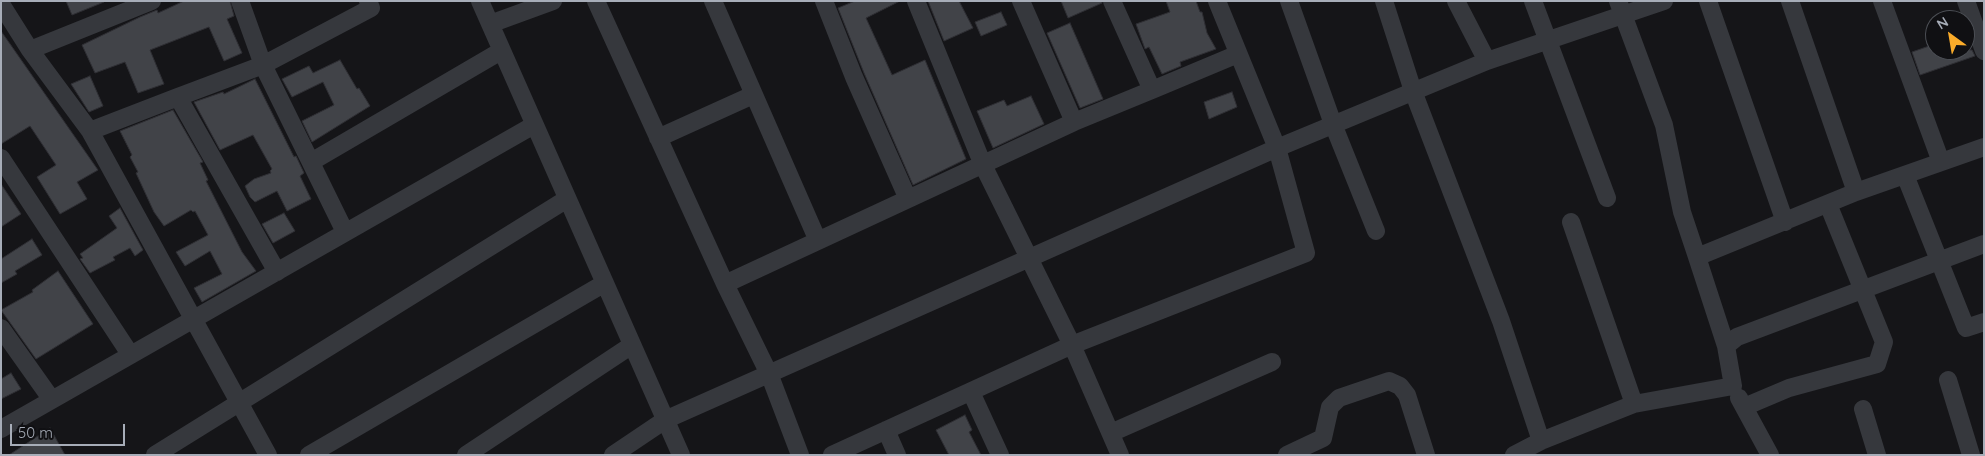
<!DOCTYPE html>
<html>
<head>
<meta charset="utf-8">
<style>
  body { margin:0 }
  #map { position:relative; width:1985px; height:456px; overflow:hidden; background:#151518; font-family:Quicksand,sans-serif }
  canvas { display:block }
  .frame { position:absolute; inset:0; border:2px solid #a7adb8; pointer-events:none }
  .north { position:absolute; left:1925px; top:10px; width:50px; height:50px; box-sizing:border-box; background:#101013; border:1px solid #4c4f55; border-radius:50%; rotate:328deg; font-size:14px; font-weight:700; line-height:20px; text-align:center; color:#a7adb8 }
  .north::after { content:''; display:block; margin:auto; width:18px; height:22px; background:#fbac2a; clip-path:polygon(50% 0,100% 100%,50% 72%,0 100%) }
  .scale { position:absolute; left:10px; top:424px; width:115px; height:22px; box-sizing:border-box; border:2px solid #a7adb8; border-top:0; padding-left:6px; font-size:15px; line-height:18px; white-space:nowrap; color:#a7adb8; -webkit-text-stroke:4px #101013; paint-order:stroke }
</style>
</head>
<body>
<div id="map">
<canvas width="1985" height="456"></canvas>
<div class="frame"></div>
<div class="north">N</div>
<div class="scale">50 m</div>
</div>
<script>
const context = document.querySelector('canvas').getContext('2d');
context.lineJoin = 'round';
function fill(path, color) { context.fillStyle = color; context.fill(path, 'evenodd'); }
const toPath = rows => new Path2D(rows.map(r => 'M' + r).join(''));
function stroke(path, color, width, dash) { context.strokeStyle = color; context.lineWidth = width; context.lineCap = dash ? 'butt' : 'round'; context.setLineDash(dash || []); context.stroke(path); }
const building = toPath([
  [66,1,104,1,104,2,72,15,66,1],
  [184,1,230,1,234,16,227,19,242,53,224,61,209,27,150,50,164,84,138,93,125,62,95,73,82,45,140,17,157,10,158,13,184,1],
  [855,1,900,1,866,18,892,75,925,60,966,159,913,185,864,73,838,8,855,1],
  [928,1,959,1,973,28,944,41,928,1],
  [1061,1,1102,1,1102,3,1068,18,1061,1],
  [1166,1,1196,1,1200,12,1202,12,1207,33,1216,49,1180,62,1181,66,1162,74,1149,47,1145,49,1136,24,1170,12,1166,1],
  [1001,12,1007,25,981,36,975,22,1001,12],
  [1070,23,1103,99,1080,108,1047,33,1070,23],
  [1,31,98,170,77,182,87,199,60,214,37,177,56,165,30,126,1,144,1,31],
  [1935,44,1935,50,1972,50,1975,56,1920,75,1912,52,1935,44],
  [340,60,357,89,359,88,370,106,312,142,302,121,334,105,323,82,292,97,282,79,309,66,313,73,340,60],
  [90,76,103,106,89,112,71,84,90,76],
  [255,79,294,157,296,156,304,173,300,176,311,199,287,211,277,191,255,202,250,197,245,186,254,179,271,173,270,171,272,169,253,135,220,150,194,102,223,92,224,94,255,79],
  [1232,92,1237,107,1209,119,1204,102,1232,92],
  [1031,96,1044,124,993,148,977,111,1004,100,1007,106,1031,96],
  [173,110,203,162,200,163,208,180,206,181,242,252,256,271,202,302,194,288,222,274,210,251,185,266,176,252,208,235,195,211,193,212,191,210,164,226,154,212,136,173,138,172,130,157,132,155,120,131,173,110],
  [1,184,21,214,1,227,1,184],
  [120,208,143,250,135,256,130,248,113,257,115,260,90,273,80,259,83,258,80,254,117,228,109,216,120,208],
  [284,213,295,231,273,243,262,224,284,213],
  [32,239,42,255,15,271,17,274,1,283,1,259,32,239],
  [58,271,93,324,36,359,1,310,33,292,32,290,58,271],
  [11,373,21,389,1,399,1,379,11,373],
  [965,415,972,430,969,432,981,455,949,455,936,430,965,415],
  [50,428,65,455,9,455,50,428]
]);
const minor = toPath([
  [240,1,263,65,371,8,368,1],
  [480,1,681,455],
  [596,1,725,284,1074,122,1152,90,1112,1],
  [713,1,818,241],
  [824,1,854,77,908,199],
  [916,1,983,165,1072,345,1120,455],
  [1021,1,1074,122],
  [1289,1,1333,124,1376,231],
  [1384,1,1413,91,1501,321,1541,441],
  [1456,1,1487,61],
  [1533,1,1607,198],
  [1618,1,1664,125,1682,212,1697,257],
  [1708,1,1785,222],
  [1790,1,1856,192],
  [1882,1,1941,162],
  [1966,1,1984,51],
  [1,4,30,50,90,131,268,455],
  [490,24,553,1],
  [30,50,152,1],
  [1152,90,1238,54],
  [178,97,263,65,345,232],
  [90,131,178,97,277,272],
  [658,138,753,95],
  [1,158,130,354],
  [311,162,501,51],
  [1905,175,1966,328,1984,322],
  [1571,222,1634,404],
  [725,284,770,376,800,455],
  [1,328,52,400],
  [1726,346,1697,257,1856,192,1984,147],
  [1948,380,1971,455],
  [971,392,1000,455],
  [1739,398,1770,455],
  [1744,407,1789,388,1877,364,1884,342,1828,204],
  [1863,409,1877,455],
  [1,429,534,125],
  [886,430,897,455],
  [1112,436,1113,432,1272,362],
  [155,455,567,199],
  [309,455,605,283],
  [466,455,632,345],
  [613,455,665,420,1277,148,1487,61,1664,1],
  [832,455,1072,345,1306,253,1277,148,1217,1],
  [1287,455,1323,438,1330,407,1339,398,1389,381,1400,386,1407,395,1426,455],
  [1514,455,1541,441,1634,404,1733,386,1726,346,1737,337,1984,244]
]);
fill(building, '#414348');
stroke(building, '#2f2f34', 1);
stroke(minor, '#36383d', 18);
</script>
</body>
</html>
